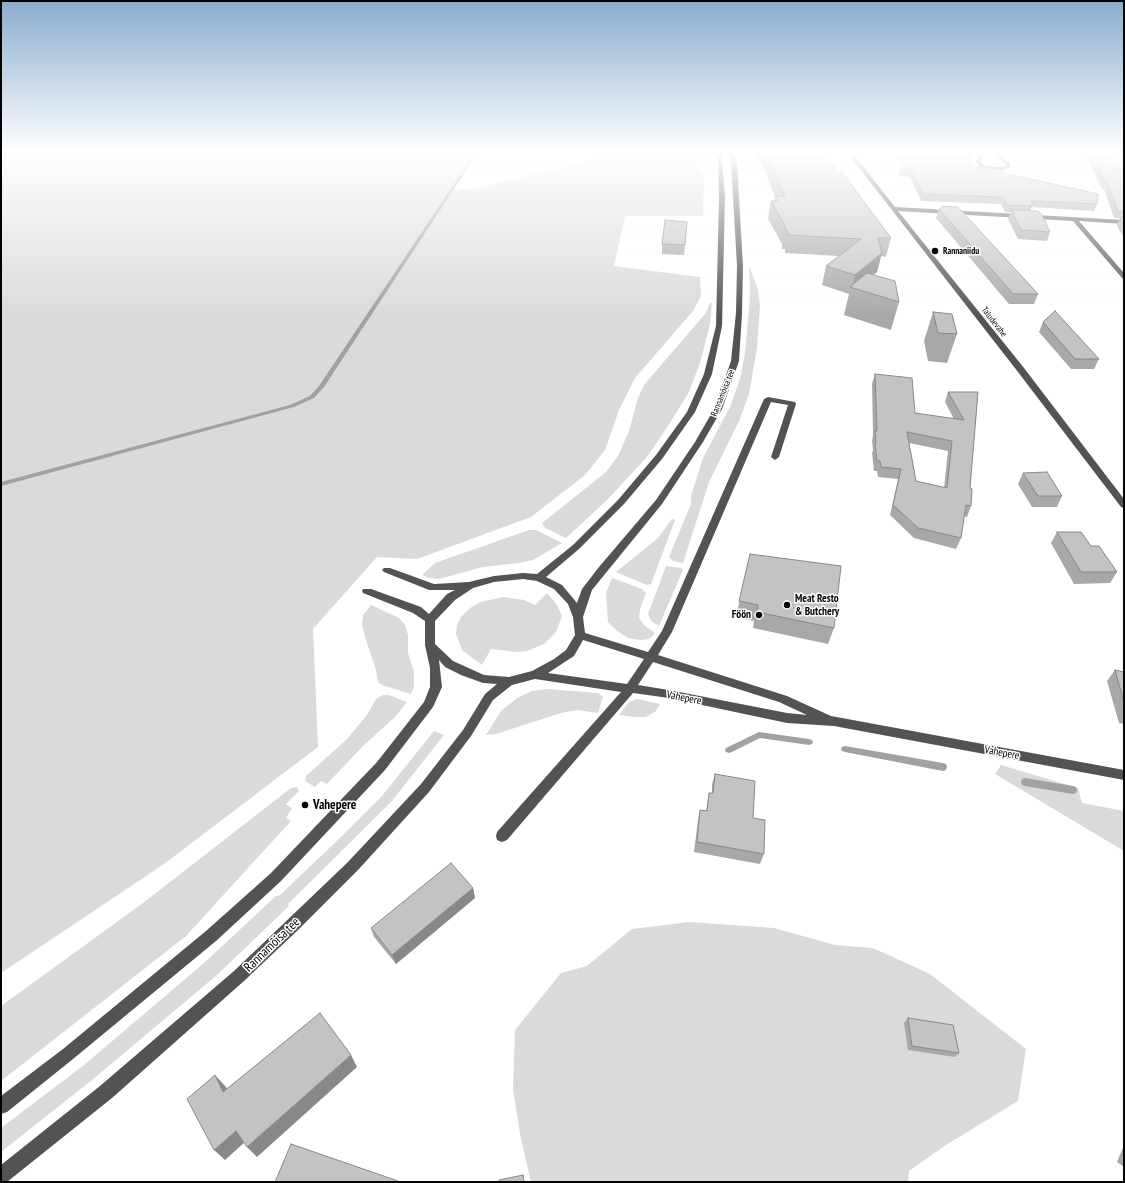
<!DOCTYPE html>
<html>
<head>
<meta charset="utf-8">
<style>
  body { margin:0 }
  #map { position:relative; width:1125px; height:1183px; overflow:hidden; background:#fff; font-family:"PT Sans Narrow",sans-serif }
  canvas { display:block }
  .frame { position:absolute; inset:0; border:2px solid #000; pointer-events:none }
</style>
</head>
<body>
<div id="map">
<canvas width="1125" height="1183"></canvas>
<div class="frame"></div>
</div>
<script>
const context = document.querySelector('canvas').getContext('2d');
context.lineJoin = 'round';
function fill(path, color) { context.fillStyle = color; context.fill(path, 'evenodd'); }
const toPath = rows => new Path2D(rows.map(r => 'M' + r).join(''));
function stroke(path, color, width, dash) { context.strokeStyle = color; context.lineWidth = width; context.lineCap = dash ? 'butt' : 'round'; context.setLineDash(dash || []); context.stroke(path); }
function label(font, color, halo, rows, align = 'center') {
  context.font = font + ' "PT Sans Narrow",sans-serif'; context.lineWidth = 3; context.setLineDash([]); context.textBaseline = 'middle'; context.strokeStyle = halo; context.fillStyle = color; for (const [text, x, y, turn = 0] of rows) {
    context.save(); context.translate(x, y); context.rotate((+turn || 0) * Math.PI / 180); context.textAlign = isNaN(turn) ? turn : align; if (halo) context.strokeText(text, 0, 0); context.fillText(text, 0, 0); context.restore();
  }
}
const green = toPath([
  [1,151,478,151,454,190,480,188,594,159,593,157,632,151,692,151,693,157,704,176,703,216,625,216,614,266,700,277,701,296,693,311,635,378,619,410,605,450,585,475,531,517,417,559,377,557,313,629,318,747,164,864,1,973],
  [699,151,710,151,714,174,701,160],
  [749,265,758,290,760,305,757,348,749,394,740,419,709,482,683,563,673,561,669,557,691,504,691,496,703,458,730,407,740,379,745,353,750,298],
  [710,303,712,303,710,324,701,360,689,392,670,423,647,457,607,500,566,538,545,528,542,523,606,472,618,456,629,431,638,398,644,385,705,314],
  [672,519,675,520,651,584,647,585,616,572,658,538],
  [529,530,536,530,562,543,533,560,519,563,483,567,439,579,429,578,422,575,435,563],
  [666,566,681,568,683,570,659,626,651,621,648,614],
  [612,578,642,589,646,593,640,609,639,618,644,625,655,633,649,639,640,640,628,638,616,630,608,622,606,593],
  [547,593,557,605,562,616,556,632,544,644,527,651,517,652,491,649,482,665,462,650,456,634,457,625,461,617,470,608,481,602,503,597,524,600,535,605],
  [371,605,399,618,405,625,408,635,408,653,414,672,414,687,411,694,382,685,378,682,376,670,365,637,362,625,363,615],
  [547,689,598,693,603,697,598,713,578,710,561,713,496,734,486,735,501,711,517,698,532,691],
  [383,695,389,695,407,702,395,717,363,746,327,784,321,781,315,787,305,781,306,776,347,739,367,715,376,699],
  [637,699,660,704,656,711,646,717,634,717,619,715,629,702],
  [434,731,444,735,391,802,288,904,289,906,217,975,92,1080,1,1152,1,1128,84,1065,204,963,277,895,279,896,342,836,382,796],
  [1001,765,1078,788,1082,803,1124,811,1124,851,995,774],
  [297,787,299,791,286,804,292,808,286,818,291,821,186,936,1,1081,1,1006,143,903,291,788],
  [689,922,774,928,835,945,873,948,930,974,1026,1049,1018,1101,946,1145,909,1171,908,1182,531,1182,520,1134,513,1088,515,1030,561,973,587,966,632,929]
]);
const stream = toPath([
  [476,151,479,151,324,387,314,398,294,407,1,486,1,482,290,405,310,396,319,386,476,151],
  [686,151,690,151,689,156,686,155,686,151],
  [704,151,708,151,708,160,705,159,704,151],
  [759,732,809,739,812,740,813,742,812,744,809,745,760,738,732,752,729,753,726,752,725,750,726,748,759,732],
  [845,746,943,763,946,764,947,767,946,770,943,771,845,752,842,751,841,749,842,747,845,746],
  [1025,778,1073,786,1076,787,1077,790,1076,793,1073,794,1025,786,1022,785,1021,782,1022,779,1025,778]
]);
const minor = toPath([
  [715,151,720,151,722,161,725,197,722,326,712,374,695,412,662,459,624,504,579,549,546,577,562,585,577,603,582,589,599,567,656,500,695,442,714,409,731,361,736,313,737,266,731,163,728,151,733,151,737,163,743,266,742,313,739,361,722,409,703,442,662,504,592,590,583,617,585,633,648,652,662,631,764,399,768,397,795,402,796,404,779,457,775,460,771,457,788,405,771,402,672,632,658,655,787,696,831,716,1124,770,1124,780,834,726,787,723,669,698,633,693,507,840,502,842,497,840,496,836,497,832,621,692,535,679,512,685,493,700,471,736,429,792,358,870,297,931,244,981,112,1098,7,1182,1,1182,1,1165,100,1086,234,971,348,862,421,784,463,730,485,694,497,684,483,683,461,675,445,667,439,660,442,687,433,707,385,770,281,881,216,941,73,1059,7,1112,1,1114,1,1096,63,1049,206,931,271,873,377,762,424,702,430,687,430,668,425,645,425,621,413,613,363,593,362,591,363,589,371,589,421,607,429,614,447,594,455,590,429,590,384,572,382,570,384,568,390,568,434,584,469,582,494,576,523,573,537,574,573,545,618,500,656,455,687,412,704,374,716,326,719,197,718,161,715,151],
  [523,579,537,581,554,589,568,604,573,617,575,635,566,650,554,659,532,671,509,677,484,675,453,661,435,644,435,621,455,600,473,588,494,582,523,579],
  [583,640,644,659,627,684,548,673,574,656,583,640],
  [653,662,779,702,807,715,787,713,669,690,638,685,653,662],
  [846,151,851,151,895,207,1124,220,1124,224,1079,221,1124,273,1124,279,1122,278,1073,221,898,211,1024,368,1124,499,1124,508,1121,507,1018,372,846,151],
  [980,151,985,151,981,162,984,165,995,167,1005,166,1005,164,990,151,996,151,1010,163,1010,167,1002,171,980,167,976,162,980,151]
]);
const wall = toPath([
  [755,151,766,151,837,172,891,238,886,257,881,256,877,272,873,275,899,302,891,330,844,315,849,294,822,285,826,266,839,256,785,253,785,249,782,249,782,244,768,219,771,201,774,201,775,197,765,171,754,153],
  [1084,151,1113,151,1120,169,1124,173,1124,237,1119,230,1117,225,1120,218,1114,218,1104,189,1102,189],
  [899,155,972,166,1097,204,1094,211,1031,207,1029,211,1050,232,1047,241,1018,239,1008,219,1011,212,1005,212,1001,204,921,201,910,177,898,176,900,170,904,162,897,161],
  [939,209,1038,294,1034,304,1009,304,936,218],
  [687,222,684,255,662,254,662,244],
  [933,312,957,334,947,363,928,361,924,341],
  [1043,322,1099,359,1094,369,1071,369,1039,332],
  [875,374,915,413,954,419,945,402,948,392,978,392,970,488,971,506,967,517,964,516,961,538,956,549,914,538,890,515,898,479,878,477,877,471,874,471,872,453,873,450,872,441,873,435,872,384],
  [909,443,948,451,944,488,916,481],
  [1023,473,1062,496,1057,507,1032,507,1018,484],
  [1057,532,1091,546,1117,572,1110,583,1074,584,1051,543],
  [750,554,834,628,828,644,753,628,754,621,736,617],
  [1115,670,1124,672,1124,724,1119,723,1107,681],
  [715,774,753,818,764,854,760,864,694,852,698,820,700,810,706,811,709,793,712,793,712,784],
  [473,888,475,898,396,964,374,937,371,928],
  [908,1018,959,1053,955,1057,908,1050,904,1023],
  [1124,1145,1124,1167,1117,1162]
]);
const shadedWall = toPath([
  [1033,203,1030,210,1028,213,1030,206],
  [882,253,877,272,856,289,852,288,855,275],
  [473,888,475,898,396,964,392,955],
  [351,1055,357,1067,257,1157,247,1147],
  [215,1075,226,1087,234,1103,223,1092],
  [236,1131,246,1141,225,1160,214,1150]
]);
const building = toPath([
  [766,151,823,151,837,172,842,172,891,238,878,238,882,253,855,275,826,266,861,239,788,235,788,231,786,231,785,226,771,201,778,201,775,197,785,196,768,155,766,151],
  [903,151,969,151,972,166,1098,194,1097,204,1031,201,1033,203,1030,206,1007,205,1003,197,923,194,912,171,900,170,907,156,899,155,903,151],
  [1090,151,1113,151,1120,169,1124,173,1124,211,1118,211,1107,182,1105,182,1090,151],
  [943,206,958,207,1038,294,1013,294,939,209,943,206],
  [1011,210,1038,211,1042,215,1050,232,1021,230,1011,210],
  [1120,218,1124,218,1124,225,1122,223,1120,218],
  [665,220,687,222,685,245,662,244,665,220],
  [867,273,895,281,899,302,850,287,867,273],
  [1055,311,1099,359,1075,359,1043,322,1055,311],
  [933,312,952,314,957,334,938,333,933,312],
  [875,374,912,378,915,413,964,420,948,392,978,392,970,488,972,489,971,506,966,505,961,538,918,528,893,505,901,469,881,467,880,461,877,461,875,443,876,443,875,431,877,431,875,374],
  [907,432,952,441,947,488,916,481,907,432],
  [1047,472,1062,496,1038,496,1023,473,1047,472],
  [1057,532,1081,532,1091,546,1099,546,1117,572,1081,572,1057,532],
  [750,554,841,566,834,628,757,612,758,605,739,601,750,554],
  [1115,670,1124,672,1124,702,1115,670],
  [715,774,755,781,753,818,765,820,764,854,697,842,700,810,707,811,709,793,713,793,715,774],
  [451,863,473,888,392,955,371,928,451,863],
  [320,1013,351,1055,247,1147,236,1131,214,1150,187,1099,215,1075,223,1092,320,1013],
  [908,1018,953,1025,959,1053,912,1046,908,1018],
  [291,1144,398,1181,398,1182,275,1182,291,1144],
  [523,1175,524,1182,499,1182,499,1180,523,1175]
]);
const markers = [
  [935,251,4,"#000"],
  [787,605,4,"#000"],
  [759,615,4,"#000"],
  [305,805,4,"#000"]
];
const farPoinames = [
  ["Rannaniidu",943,251]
];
const farStreetnames = [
  ["Taludevahe",994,322,52],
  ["Rannamõisa tee",723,393,-68]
];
const poiNames = [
  ["Meat Resto",795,599],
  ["& Butchery",795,612],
  ["Föön",751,615,"right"]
];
const streetNames = [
  ["Vahepere",684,698,11],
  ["Vahepere",1002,753,10]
];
const nearPoinames = [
  ["Vahepere",313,805]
];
const nearStreetnames = [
  ["Rannamõisa tee",272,945,-44]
];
fill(green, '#dadada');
fill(stream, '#a1a1a1');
fill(minor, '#535353');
fill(wall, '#a8a8a8');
fill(shadedWall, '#888');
fill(building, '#c3c3c3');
stroke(building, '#888', 1);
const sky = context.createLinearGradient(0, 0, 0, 317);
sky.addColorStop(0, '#8baccc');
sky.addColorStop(0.48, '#fff');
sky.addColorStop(1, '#ffffff00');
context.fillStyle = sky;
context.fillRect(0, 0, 1125, 317);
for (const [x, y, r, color] of markers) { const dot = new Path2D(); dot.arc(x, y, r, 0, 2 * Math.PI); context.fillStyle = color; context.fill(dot); stroke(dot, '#fff', 1.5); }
label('bold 9px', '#000', '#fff', farPoinames, 'left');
label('9px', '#000', '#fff', farStreetnames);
label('bold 11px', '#000', '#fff', poiNames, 'left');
label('11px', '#000', '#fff', streetNames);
label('bold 13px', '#000', '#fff', nearPoinames, 'left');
label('13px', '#000', '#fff', nearStreetnames);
</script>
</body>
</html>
